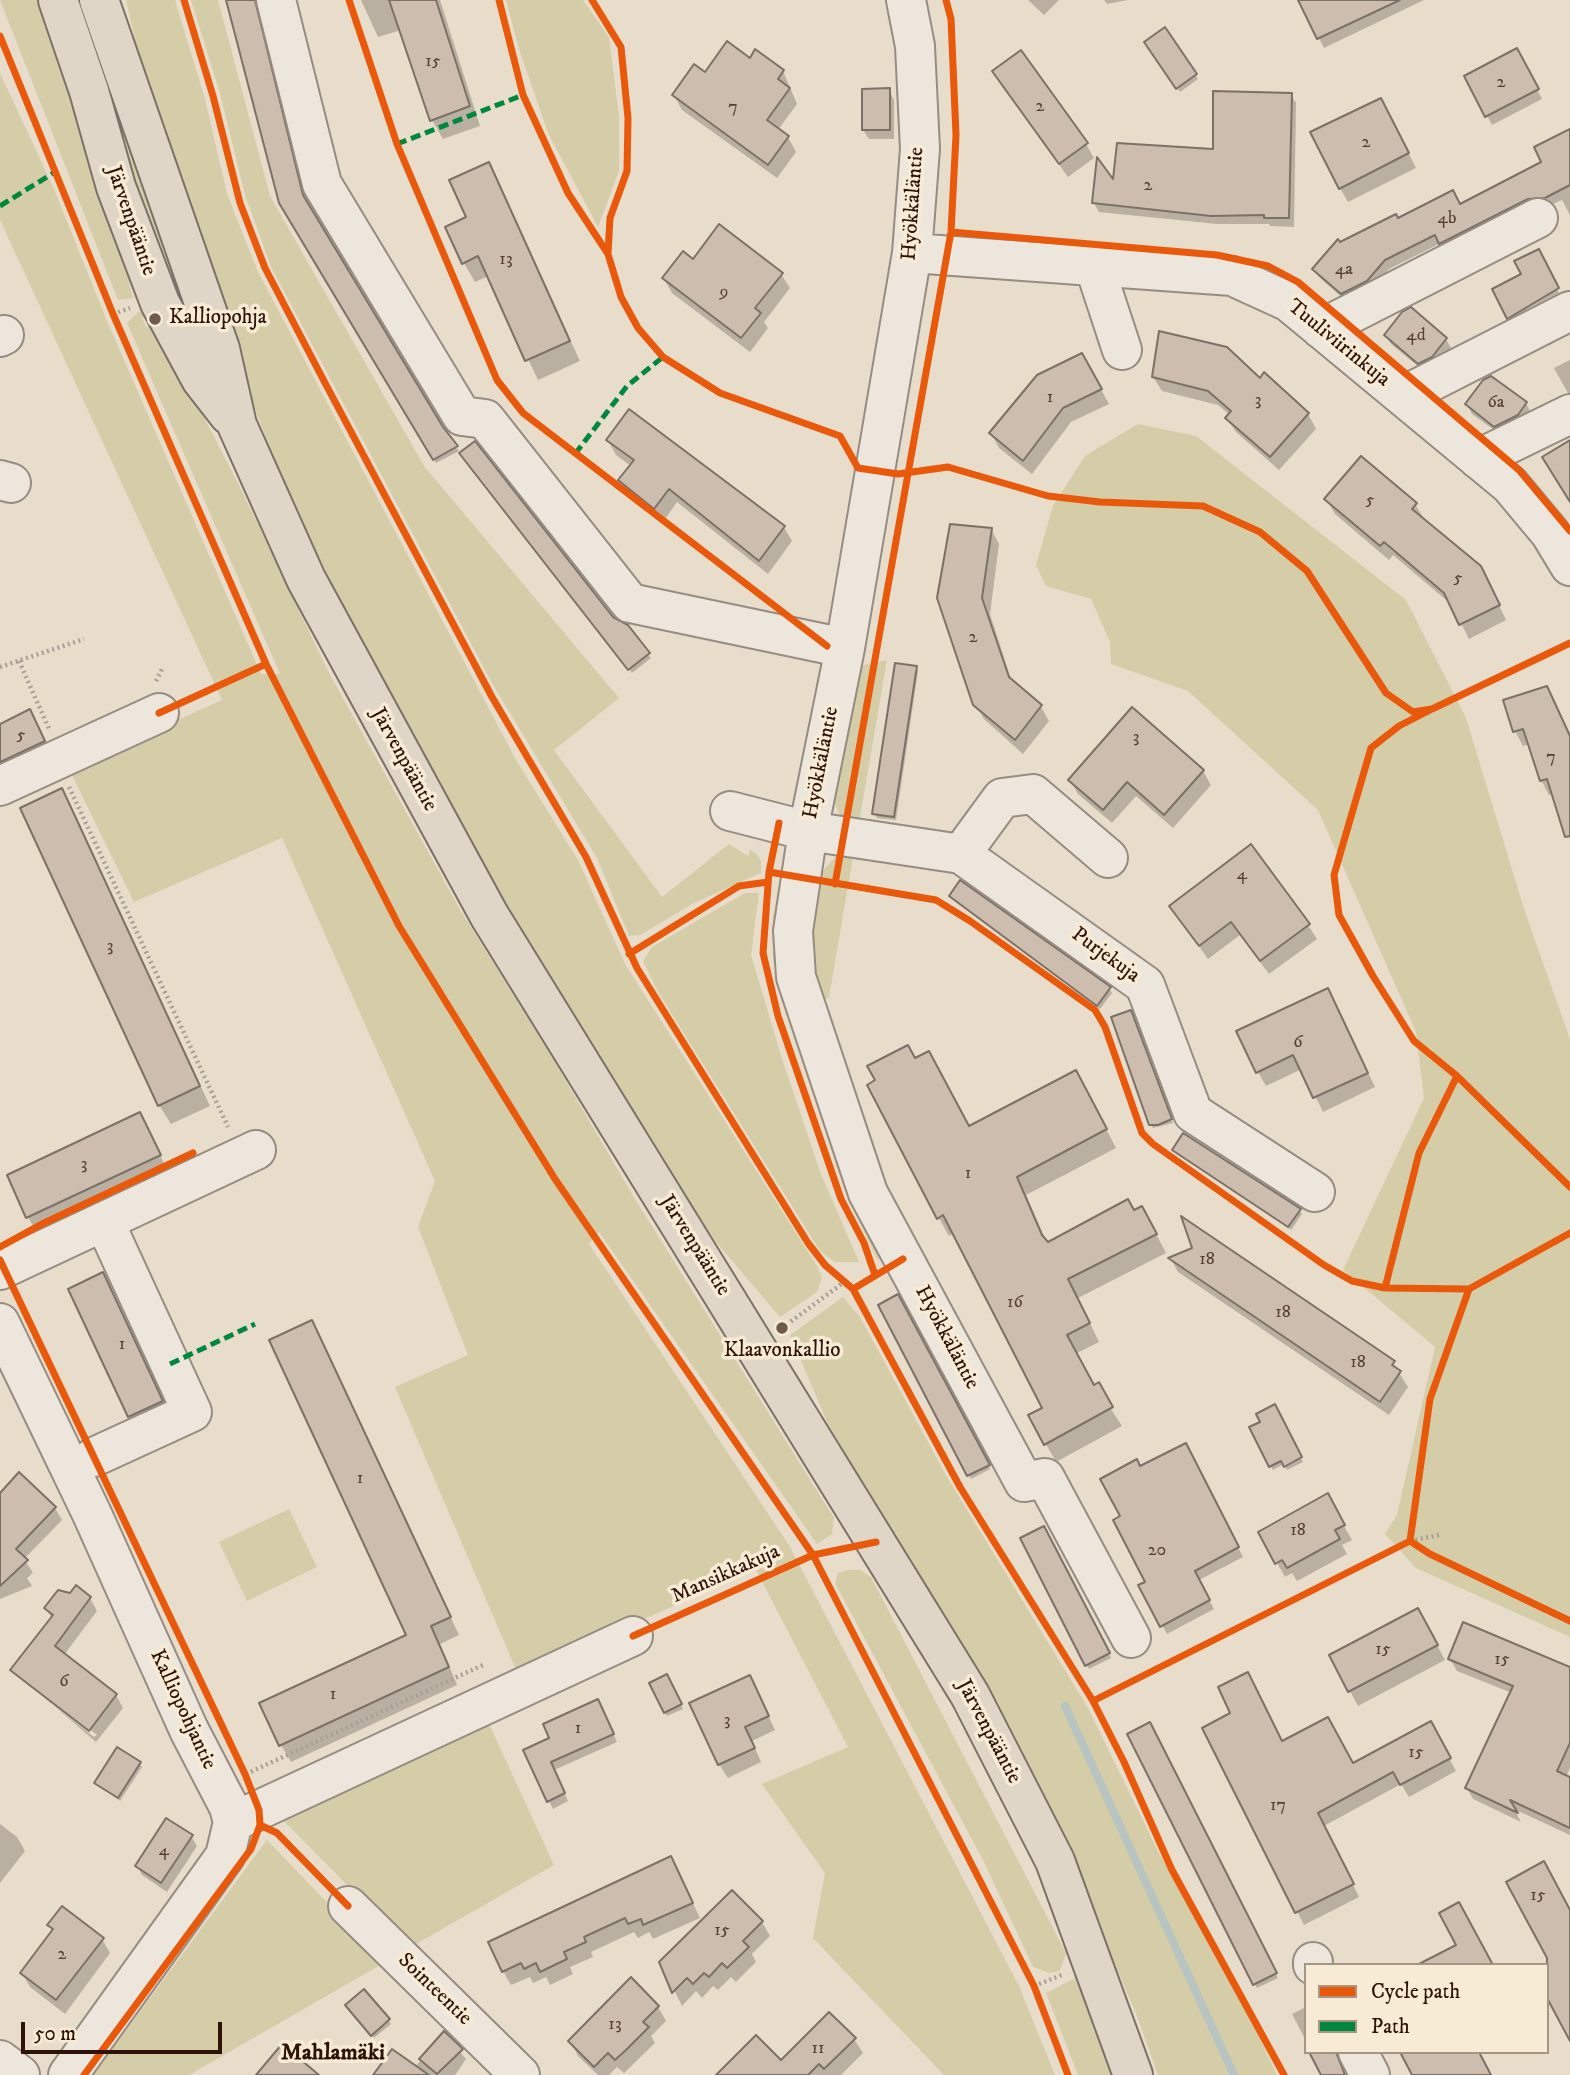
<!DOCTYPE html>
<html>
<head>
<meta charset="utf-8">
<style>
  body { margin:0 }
  #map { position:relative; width:1570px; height:2075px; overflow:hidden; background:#e8ddcb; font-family:"IM FELL DW Pica",serif }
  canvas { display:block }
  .legend { position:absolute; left:1304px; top:1963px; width:245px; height:91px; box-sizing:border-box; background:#f8ebd5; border:2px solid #a79583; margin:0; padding:9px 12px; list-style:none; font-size:21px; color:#2e1309 }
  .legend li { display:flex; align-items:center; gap:14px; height:35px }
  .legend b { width:35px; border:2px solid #a79583 }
  .scale { position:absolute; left:21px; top:2022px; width:201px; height:32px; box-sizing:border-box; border:4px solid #2e1309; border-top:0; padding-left:9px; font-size:21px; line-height:24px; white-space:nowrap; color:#2e1309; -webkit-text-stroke:5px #f8ebd5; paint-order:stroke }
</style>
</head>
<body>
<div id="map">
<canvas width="1570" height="2075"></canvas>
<ul class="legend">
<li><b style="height:9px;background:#e8590c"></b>Cycle path</li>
<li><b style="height:9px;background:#00873e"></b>Path</li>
</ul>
<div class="scale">50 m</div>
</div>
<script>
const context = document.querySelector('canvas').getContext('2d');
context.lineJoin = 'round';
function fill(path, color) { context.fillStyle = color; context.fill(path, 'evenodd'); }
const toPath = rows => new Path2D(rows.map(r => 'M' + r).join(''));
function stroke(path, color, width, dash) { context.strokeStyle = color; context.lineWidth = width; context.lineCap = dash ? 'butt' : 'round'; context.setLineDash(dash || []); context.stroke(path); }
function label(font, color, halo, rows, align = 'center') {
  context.font = font + ' "IM FELL DW Pica",serif'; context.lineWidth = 7; context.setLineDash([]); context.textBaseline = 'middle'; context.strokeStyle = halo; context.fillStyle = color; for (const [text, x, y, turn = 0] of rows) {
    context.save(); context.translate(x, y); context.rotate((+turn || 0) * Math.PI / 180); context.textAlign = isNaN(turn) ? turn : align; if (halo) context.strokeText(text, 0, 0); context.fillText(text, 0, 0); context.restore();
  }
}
const green = toPath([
  [0,0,38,0,135,277,129,283,133,298,118,300],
  [126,0,175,0,205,99,227,194,258,272,516,760,578,860,625,964,817,1266,822,1277,817,1292,780,1317,716,1242,668,1172,513,917,344,609,283,482,244,381,140,62],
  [191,0,218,0,270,196,424,466,619,698,554,750,662,897,729,844,748,856,750,850,756,853,761,861,761,873,694,903,640,935,629,936,597,858,492,683,271,267,245,195,220,93],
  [506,0,583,0,609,37,619,117,619,171,598,227,548,133,519,49],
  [97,39,203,354,136,197,88,42],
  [0,73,54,189,107,321,261,674,280,674,127,323,139,311,145,316,142,318,146,327,149,326,154,336,161,334,241,489,329,673,462,913,549,1052,632,1194,834,1518,832,1534,817,1544,599,1232,589,1244,789,1545,1019,1986,1055,2075,944,2075,813,1938,825,1873,762,1784,848,1747,756,1570,518,1674,395,1387,468,1355,418,1227,435,1181,282,838,134,902,69,769,222,700,0,220],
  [1138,424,1196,436,1406,600,1466,718,1525,912,1570,1039,1570,1637,1416,1568,1385,1534,1397,1515,1435,1347,1343,1270,1424,1098,1416,1032,1318,810,1188,691,1111,664,1110,642,1091,599,1046,586,1036,565,1053,506,1085,456],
  [887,660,829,997,821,1003,810,969,808,924,821,873,835,857,841,818,835,804,834,785,858,666],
  [788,888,882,1260,877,1259,844,1189,778,986,773,959,773,917,778,890],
  [745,893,759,893,751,955,783,1062,821,1174,859,1262,835,1262,820,1251,658,992,643,961,652,947],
  [843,1297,860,1317,947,1477,1088,1708,1158,1851,1256,2030,1277,2075,1158,2075,1137,2016,1061,1837,961,1646,828,1424,790,1335],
  [289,1509,317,1567,247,1601,219,1542],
  [848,1570,860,1570,871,1577,1066,1953,1060,1971,1050,1973,1033,1967,983,1860,835,1583,838,1573],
  [484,1713,554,1865,409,1948,279,1816],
  [267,1840,341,1917,389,1960,189,2075,93,2075],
  [1075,1978,1096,2025,1114,2075,1078,2075,1046,1993]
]);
const shadow = toPath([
  [228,0,255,0,304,201,442,428,459,451,436,463,281,203],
  [361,0,440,0,480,126,443,139,432,120,401,30,378,37],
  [1028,0,1059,0,1044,15],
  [1104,0,1128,0,1107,4],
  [1300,0,1424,0,1324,48],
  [1164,30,1198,79,1180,92,1146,42],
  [750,60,783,71,797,104,778,130,788,137,796,152,777,178,682,110,674,95,705,74],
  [1522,60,1542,99,1492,125,1467,77],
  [1003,86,1086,144,1094,158,1068,177],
  [889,90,894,100,894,139,869,139,863,130],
  [1290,94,1296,103,1294,227,1270,226,1269,224,1217,224,1099,212,1094,203,1114,184,1215,151],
  [1389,114,1416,168,1348,202,1340,188],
  [1570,131,1570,215,1562,200,1446,251,1441,243,1389,269,1372,289,1347,302,1319,277,1314,269,1340,244,1397,220,1460,206,1544,163],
  [488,164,580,361,538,380,489,276,475,282,464,263,468,218],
  [1538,251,1559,293,1527,309,1528,313,1510,322,1494,290,1523,275],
  [693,261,781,274,790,288,764,322,768,328,750,352,672,293,664,279],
  [1386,335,1446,339,1451,348,1436,366,1425,372,1391,344],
  [1082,355,1109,404,1071,422,1032,474,999,448,991,433],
  [1570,360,1570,397,1554,368],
  [1153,377,1261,380,1308,414,1316,429,1279,470,1236,432,1227,418,1230,415,1218,405,1162,391],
  [1526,403,1531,413,1501,435,1472,414,1467,404],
  [608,440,784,527,792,541,768,574,677,502,663,522,628,494,620,480,631,466,616,455],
  [464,458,612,618,651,658,632,673],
  [1326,499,1415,504,1424,519,1488,582,1506,620,1469,639,1452,605,1393,555,1389,560,1335,514],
  [991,529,999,544,990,614,1012,682,1041,707,1049,721,1023,754,984,719,975,704,939,598],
  [916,667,918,671,896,820,877,818,874,813],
  [1546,688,1570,733,1570,840,1553,794,1549,795,1541,780,1530,744,1523,746,1515,731],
  [0,726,38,726,52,756,0,780],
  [1203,771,1211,785,1173,828,1136,796,1112,823,1078,794,1070,780],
  [61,790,210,1106,171,1124,159,1105],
  [951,896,1109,989,1112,993,1100,1009],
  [1171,906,1308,925,1317,939,1269,974,1240,935,1208,959],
  [1328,990,1375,1087,1323,1112,1302,1069,1266,1086,1258,1072],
  [1132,1016,1173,1123,1153,1128,1150,1124],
  [915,1060,969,1128,1086,1090,1116,1148,1026,1195,1047,1243,1133,1212,1152,1226,1166,1253,1078,1298,1099,1342,1075,1354,1122,1426,1056,1462,1030,1416,1045,1408,955,1233,949,1236,939,1218],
  [148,1129,167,1170,36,1231,28,1217],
  [1174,1150,1299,1210,1302,1214,1291,1230],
  [1171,1259,1393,1363,1408,1387,1389,1415,1178,1272],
  [103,1274,170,1416,138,1431,70,1290],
  [897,1297,990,1469,971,1479,881,1305],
  [312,1322,459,1635,440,1644,457,1685,291,1762,281,1745,408,1636],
  [1275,1406,1303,1462,1287,1470,1284,1464,1273,1470,1251,1428,1263,1422],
  [1190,1454,1243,1557,1199,1580,1214,1609,1167,1634,1141,1586,1147,1582,1122,1517,1140,1468],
  [1327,1496,1352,1540,1342,1545,1347,1554,1297,1581,1292,1573,1285,1577,1260,1533],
  [55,1508,62,1520,24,1559,33,1573,27,1578,32,1586,0,1599,0,1524],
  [1044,1528,1111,1658,1089,1669,1022,1539],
  [76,1588,90,1598,97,1611,64,1655,116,1695,123,1708,96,1742,52,1704,94,1737,97,1735,51,1699,51,1704,47,1697,52,1619,46,1608,71,1595],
  [1426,1624,1445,1660,1358,1706,1331,1656],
  [1450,1659,1570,1671,1570,1768,1566,1777,1570,1779,1570,1835,1514,1809,1521,1822,1473,1799,1467,1788,1512,1693,1457,1671],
  [667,1676,683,1709,667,1716,651,1684],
  [750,1677,775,1730,752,1741,761,1762,728,1778,719,1764],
  [601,1708,617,1742,554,1770,568,1801,553,1809,549,1801,552,1739],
  [1150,1724,1278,1978,1257,1988,1129,1735],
  [1205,1728,1353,1765,1436,1734,1456,1771,1409,1797,1401,1784,1324,1826,1359,1897,1304,1925],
  [139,1763,142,1767,120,1801,96,1783],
  [0,1824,17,1837,25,1851,0,1883],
  [191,1836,197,1846,167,1892,142,1875,137,1866],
  [671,1858,700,1918,653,1939,649,1932,638,1938,634,1932,591,1952,593,1957,570,1967,573,1974,550,1985,546,1977,533,1983,530,1977,511,1985,503,1971],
  [762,1922,770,1936,752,1954,756,1962,736,1982,731,1977,718,1990,713,1986,702,1998,696,1991,682,2006,661,1963],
  [49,1925,102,1939,110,1953,65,2014,30,1987,22,1973,53,1932],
  [658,2007,666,2021,651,2036,655,2043,624,2073,617,2067,609,2075,598,2075,578,2056,570,2041],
  [1306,2007,1306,2041,1292,2014],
  [349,2010,388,2020,391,2024,374,2038],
  [444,2033,466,2059,455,2075,375,2075,415,2067],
  [854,2039,863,2053,841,2075,718,2075,781,2062]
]);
const stream = toPath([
  [1065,1706,1234,2075]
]);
const building = toPath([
  [226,0,255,0,303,195,443,427,458,446,433,460,279,203,226,0],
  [389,0,436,0,470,106,430,121,389,0],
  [1298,0,1400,0,1317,39,1298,0],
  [1165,27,1197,74,1176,89,1144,42,1165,27],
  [727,41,750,58,755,49,784,70,778,79,790,88,767,120,789,136,768,165,672,95,694,64,705,72,727,41],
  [1517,48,1539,89,1485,117,1464,76,1517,48],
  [1021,50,1088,143,1059,164,992,71,1021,50],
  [890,88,890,130,862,130,862,89,890,88],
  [1213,91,1292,93,1289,218,1264,218,1264,215,1211,216,1092,203,1097,157,1113,179,1117,143,1213,149,1213,91],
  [1381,98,1409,153,1339,189,1310,132,1381,98],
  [1570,129,1570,185,1545,198,1528,199,1439,244,1435,235,1385,260,1367,281,1341,294,1312,269,1338,239,1340,242,1396,214,1398,218,1453,190,1460,204,1541,162,1534,147,1570,129],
  [489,162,570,341,525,361,478,256,462,264,445,227,466,217,449,180,489,162],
  [719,224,783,273,755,308,761,313,741,338,662,278,683,251,693,259,719,224],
  [1539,249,1559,288,1507,319,1492,289,1521,274,1514,261,1539,249],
  [1411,307,1447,338,1432,357,1418,364,1384,335,1402,312,1411,307],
  [1159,331,1227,347,1260,378,1264,372,1309,413,1270,457,1225,418,1231,411,1208,391,1152,377,1159,331],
  [1082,353,1102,389,1063,408,1023,461,989,433,1037,375,1082,353],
  [1491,376,1527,402,1518,415,1494,427,1465,404,1483,380,1491,376],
  [629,409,785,526,759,561,669,489,654,509,618,480,634,460,606,440,629,409],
  [1570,440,1570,502,1542,457,1570,440],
  [475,441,613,617,628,625,650,653,628,670,459,453,475,441],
  [1361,456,1417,503,1412,509,1481,566,1500,605,1459,625,1444,593,1384,542,1380,546,1324,499,1361,456],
  [950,524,992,528,982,598,1009,677,1042,705,1015,740,973,705,937,598,950,524],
  [895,663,917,666,894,817,872,814,895,663],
  [1547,686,1570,736,1570,836,1565,837,1547,779,1540,781,1523,729,1513,732,1503,700,1547,686],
  [1132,707,1204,770,1164,815,1127,782,1103,810,1068,780,1132,707],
  [30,709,45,741,0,762,0,724,30,709],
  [62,788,200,1086,158,1106,20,808,62,788],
  [1251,844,1310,924,1260,961,1231,922,1199,946,1169,906,1251,844],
  [960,880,1111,987,1097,1006,949,896,960,880],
  [1328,988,1368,1073,1313,1098,1293,1055,1256,1073,1236,1031,1328,988],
  [1131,1010,1172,1119,1158,1125,1149,1125,1111,1017,1131,1010],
  [908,1045,915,1058,929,1051,969,1126,1076,1070,1107,1129,1017,1177,1042,1235,1048,1242,1128,1199,1134,1210,1142,1206,1157,1234,1068,1279,1090,1323,1067,1335,1094,1385,1099,1382,1113,1407,1044,1445,1028,1415,1042,1408,943,1215,937,1219,867,1085,875,1080,867,1066,908,1045],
  [140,1112,161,1155,26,1218,7,1175,140,1112],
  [1183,1133,1301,1209,1288,1227,1172,1150,1183,1133],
  [1181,1216,1395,1361,1392,1365,1401,1371,1380,1402,1168,1258,1192,1248,1181,1216],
  [103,1272,163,1401,128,1417,68,1289,103,1272],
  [898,1294,990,1465,967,1476,878,1305,898,1294],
  [312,1320,451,1617,431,1626,449,1667,279,1746,259,1703,406,1635,269,1340,312,1320],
  [1275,1404,1302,1457,1284,1467,1281,1461,1269,1467,1249,1427,1260,1422,1256,1414,1275,1404],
  [1186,1443,1239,1547,1195,1571,1210,1600,1160,1627,1138,1585,1145,1582,1113,1520,1120,1516,1100,1479,1137,1459,1140,1466,1186,1443],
  [19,1472,56,1507,16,1549,28,1560,0,1586,0,1493,19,1472],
  [1328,1493,1345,1525,1335,1530,1340,1539,1287,1568,1282,1560,1275,1564,1258,1532,1328,1493],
  [1044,1526,1110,1653,1085,1666,1020,1538,1044,1526],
  [76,1585,91,1597,55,1646,117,1694,89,1731,10,1670,53,1615,44,1608,58,1590,70,1593,76,1585],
  [1418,1608,1438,1645,1348,1692,1329,1655,1418,1608],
  [1463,1622,1570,1667,1570,1743,1557,1771,1570,1777,1570,1828,1510,1800,1518,1813,1465,1788,1513,1686,1448,1659,1463,1622],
  [1248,1672,1282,1741,1328,1717,1353,1763,1431,1721,1451,1758,1400,1785,1393,1772,1318,1813,1354,1884,1295,1913,1202,1728,1230,1713,1218,1687,1248,1672],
  [667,1674,682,1704,664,1713,649,1683,667,1674],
  [750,1675,769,1716,745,1727,755,1748,718,1765,689,1703,750,1675],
  [598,1699,614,1734,551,1762,565,1793,547,1802,523,1750,549,1738,543,1724,598,1699],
  [1150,1722,1277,1973,1253,1985,1127,1734,1150,1722],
  [117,1747,141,1762,118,1798,94,1783,117,1747],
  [166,1818,193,1835,161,1883,135,1866,166,1818],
  [671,1856,693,1903,643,1925,641,1919,628,1924,625,1918,584,1937,586,1942,564,1952,567,1959,540,1972,536,1963,524,1969,521,1963,502,1972,488,1942,671,1856],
  [1544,1861,1570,1910,1570,2041,1547,1998,1547,1958,1506,1882,1544,1861],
  [732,1890,763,1921,743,1941,749,1947,727,1968,722,1963,709,1977,704,1973,693,1984,687,1978,672,1993,659,1962,732,1890],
  [1459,1902,1493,1965,1417,1965,1456,1945,1439,1913,1459,1902],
  [62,1906,104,1938,56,2000,20,1973,53,1929,47,1925,62,1906],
  [631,1977,659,2006,643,2022,649,2027,626,2050,615,2060,608,2053,594,2067,568,2041,631,1977],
  [364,1989,390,2019,371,2036,345,2005,364,1989],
  [829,2012,856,2038,824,2069,819,2064,808,2075,716,2075,756,2035,781,2060,829,2012],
  [444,2031,463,2049,437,2074,419,2059,444,2031],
  [282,2044,319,2075,256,2075,282,2044],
  [392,2049,429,2075,373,2075,392,2049],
  [1309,2052,1336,2052,1345,2075,1321,2075,1309,2052],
  [1400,2052,1479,2052,1491,2075,1412,2075,1400,2052]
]);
const path = toPath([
  [113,314,130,308],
  [19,661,50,731],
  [0,667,84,639],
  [156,681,162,669],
  [69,787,228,1127],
  [782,1328,843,1283],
  [1410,1541,1439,1535],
  [246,1774,483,1665],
  [1034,1986,1062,1975]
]);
const minor = toPath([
  [276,0,322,184,462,416,485,419,630,603,845,648],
  [906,0,915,46,920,149,912,253,845,648,808,831,793,931,796,977,868,1193,1024,1482,1045,1478,1131,1638],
  [912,253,1232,276,1289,302,1510,485,1550,533,1570,566],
  [1094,265,1122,350],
  [1321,329,1538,218],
  [0,337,4,335],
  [1403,396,1570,311],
  [1478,459,1570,414],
  [0,480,11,483],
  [0,786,159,713],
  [730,811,808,831,961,854,1145,985,1193,1113,1315,1192],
  [961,854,1002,798,1033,794,1108,858],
  [0,1270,256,1150],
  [0,1323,92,1514,189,1730,229,1807,233,1822,225,1856,68,2075],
  [94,1457,192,1412,104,1221],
  [233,1822,633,1636],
  [348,1906,520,2075],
  [1313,1962,1313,1965],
  [1358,2052,1370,2075],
  [0,2060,20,2075]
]);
const major = toPath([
  [58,0,89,91,116,187,160,303,201,379,229,415],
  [99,0,220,349,237,425,306,579,489,915,970,1695,1055,1861,1133,2075]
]);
const quiet = toPath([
  [397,144,523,95],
  [0,206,55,172],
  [575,454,627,386,663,357],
  [170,1364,255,1324]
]);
const cycleway = toPath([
  [184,0,213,96,240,203,265,268,324,381,492,697,586,857,637,968,808,1243,825,1265,853,1289],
  [349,0,397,144,497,380,523,413,827,646],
  [499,0,523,95,568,193,608,254],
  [592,0,621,47,628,118,627,171,610,218,608,254,621,297,638,328,663,357,720,393,840,436,858,468,898,474,948,467,1048,496,1100,502,1203,506,1260,532,1307,571,1386,693,1413,712,1432,709],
  [0,36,113,314,266,664,399,926,555,1179,813,1555,1034,1986,1068,2075],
  [951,232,1217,255,1268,266,1298,282,1519,470,1570,531],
  [1570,643,1432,709,1399,726,1371,748,1334,875,1339,915,1373,976,1414,1041,1457,1076,1570,1187],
  [159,713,266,664],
  [779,823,769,872,763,953,778,1016,841,1199,864,1243,875,1275],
  [769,872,936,900,970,921,1095,1010,1105,1027,1142,1133,1153,1144,1324,1265,1352,1281,1385,1288,1469,1289,1570,1233],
  [835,884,951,232,956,135,951,19,946,0],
  [629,954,739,886,768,882],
  [0,1247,42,1224,193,1153],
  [903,1259,853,1289,960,1487,1093,1701,1124,1762,1172,1870,1284,2075],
  [0,1260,245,1774,259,1810,260,1825,251,1849,84,2075],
  [1385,1288,1419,1153,1457,1076],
  [1410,1541,1430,1554,1570,1621],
  [633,1636,813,1555,876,1542],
  [1093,1701,1410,1541,1430,1399,1469,1289],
  [260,1825,277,1833,348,1906]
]);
const markers = [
  [155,319,7,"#6f5a4d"],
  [782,1328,7,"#6f5a4d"]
];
const numberNames = [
  ["15",433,62],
  ["2",1501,83],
  ["2",1040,107],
  ["7",733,108],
  ["2",1366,143],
  ["2",1148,186],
  ["4b",1447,219],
  ["13",506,260],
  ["4a",1344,270],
  ["9",724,293],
  ["4d",1416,336],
  ["1",1050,398],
  ["3",1258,401],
  ["6a",1496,403],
  ["5",1370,501],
  ["5",1458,579],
  ["2",973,638],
  ["5",21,736],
  ["3",1136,738],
  ["7",1551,758],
  ["4",1242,875],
  ["3",110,947],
  ["6",1298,1043],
  ["3",84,1165],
  ["1",968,1174],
  ["18",1207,1260],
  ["16",1015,1303],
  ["18",1283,1313],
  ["1",122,1345],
  ["18",1358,1363],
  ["1",360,1479],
  ["18",1298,1531],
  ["20",1157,1551],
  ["15",1383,1650],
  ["15",1502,1660],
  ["6",64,1682],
  ["1",333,1695],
  ["3",727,1721],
  ["1",578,1729],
  ["15",1416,1753],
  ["17",1278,1806],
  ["4",164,1851],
  ["15",1538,1896],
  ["15",722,1931],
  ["2",62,1955],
  ["13",615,2025],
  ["11",818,2049]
];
const streetNames = [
  ["Hyökkäläntie",914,204,-86],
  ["Järvenpääntie",130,221,71],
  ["Tuuliviirinkuja",1338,344,39],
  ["Järvenpääntie",403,760,61],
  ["Hyökkäläntie",822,763,-79],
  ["Purjekuja",1105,956,36],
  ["Järvenpääntie",694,1246,58],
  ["Hyökkäläntie",946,1338,62],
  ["Mansikkakuja",726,1575,-24],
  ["Kalliopohjantie",182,1710,65],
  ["Järvenpääntie",988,1732,62],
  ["Sointeentie",434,1990,44]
];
const poiNames = [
  ["Kalliopohja",169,319],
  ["Klaavonkallio",782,1352,"center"]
];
const neighbourhoodNames = [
  ["Mahlamäki",333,2054]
];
fill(green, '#d4cda8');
fill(shadow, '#0003');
stroke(stream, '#b7c4c2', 8);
fill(building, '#cdbdae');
stroke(building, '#7b7167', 2);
stroke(minor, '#968c81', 42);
stroke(major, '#7b7167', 42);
stroke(path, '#a7a098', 4.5, [2, 3.5]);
stroke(minor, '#ece6dd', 38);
stroke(major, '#e0d6c8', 38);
stroke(quiet, '#00873e', 5, [10, 5]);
stroke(cycleway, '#e8590c', 7);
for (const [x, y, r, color] of markers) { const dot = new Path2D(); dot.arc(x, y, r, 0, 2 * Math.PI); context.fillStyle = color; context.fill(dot); stroke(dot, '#f8ebd5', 2.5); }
label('18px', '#563e32', null, numberNames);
label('21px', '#2e1309', '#f8ebd5', streetNames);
label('21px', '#2e1309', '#f8ebd5', poiNames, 'left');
label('bold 23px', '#2e1309', '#f8ebd5', neighbourhoodNames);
</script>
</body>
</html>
